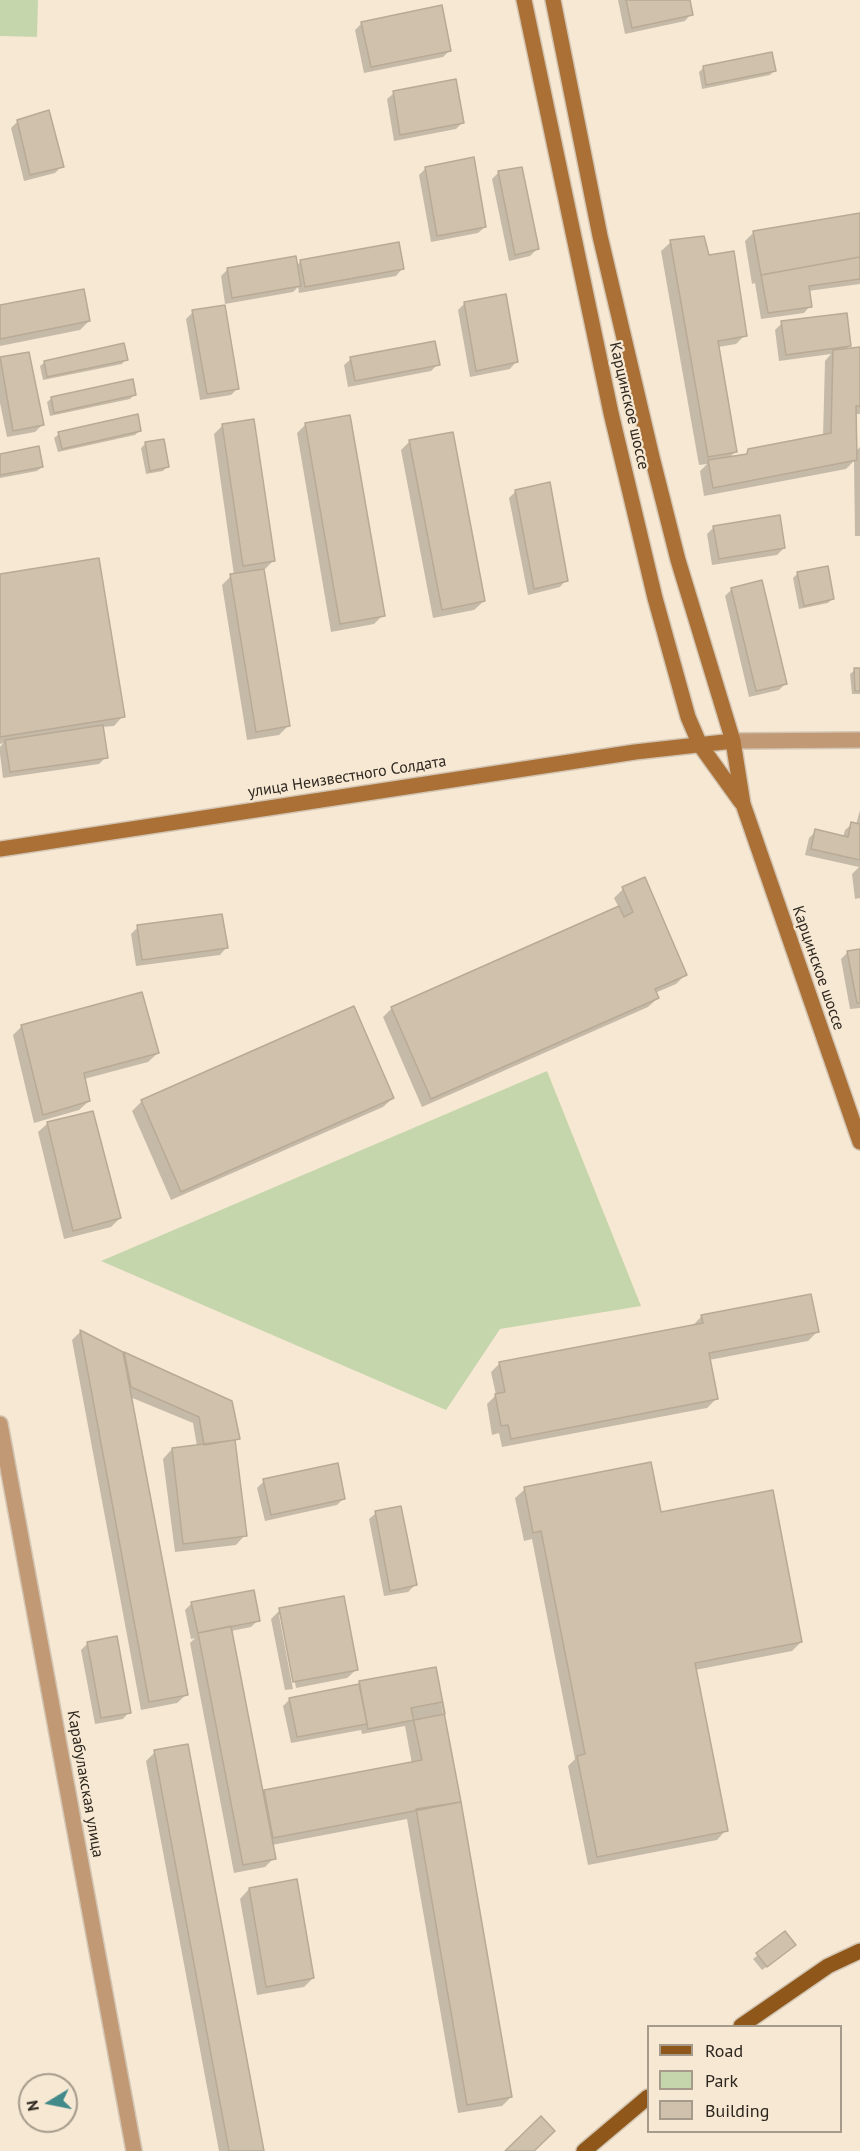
<!DOCTYPE html>
<html>
<head>
<meta charset="utf-8">
<style>
  body { margin:0 }
  #map { position:relative; width:860px; height:2151px; overflow:hidden; background:#f7e8d3; font-family:"PT Sans",sans-serif }
  canvas { display:block }
  .legend { position:absolute; left:647px; top:2025px; width:195px; height:108px; box-sizing:border-box; background:#f7e8d3; border:2px solid #a69b8b; margin:0; padding:8px 10px; list-style:none; font-size:18px; color:#2d271f }
  .legend li { display:flex; align-items:center; gap:12px; height:30px }
  .legend b { width:30px; border:2px solid #a69b8b }
  .north { position:absolute; left:18px; top:2073px; width:60px; height:60px; box-sizing:border-box; background:#f7e8d3; border:2px solid #a69b8b; border-radius:50%; rotate:260deg; font-size:16px; font-weight:700; line-height:24px; text-align:center; color:#2d271f }
  .north::after { content:''; display:block; margin:auto; width:21px; height:27px; background:#428a8a; clip-path:polygon(50% 0,100% 100%,50% 72%,0 100%) }
</style>
</head>
<body>
<div id="map">
<canvas width="860" height="2151"></canvas>
<ul class="legend">
<li><b style="height:8px;background:#8f571a"></b>Road</li>
<li><b style="height:16px;background:#c6d6ac"></b>Park</li>
<li><b style="height:16px;background:#cfc1ab"></b>Building</li>
</ul>
<div class="north">N</div>
</div>
<script>
const context = document.querySelector('canvas').getContext('2d');
context.lineJoin = 'round';
function fill(path, color) { context.fillStyle = color; context.fill(path, 'evenodd'); }
const toPath = rows => new Path2D(rows.map(r => 'M' + r).join(''));
function stroke(path, color, width, dash) { context.strokeStyle = color; context.lineWidth = width; context.lineCap = dash ? 'butt' : 'round'; context.setLineDash(dash || []); context.stroke(path); }
function label(font, color, halo, rows, align = 'center') {
  context.font = font + ' "PT Sans",sans-serif'; context.lineWidth = 4.5; context.setLineDash([]); context.textBaseline = 'middle'; context.strokeStyle = halo; context.fillStyle = color; for (const [text, x, y, turn = 0] of rows) {
    context.save(); context.translate(x, y); context.rotate((+turn || 0) * Math.PI / 180); context.textAlign = isNaN(turn) ? turn : align; if (halo) context.strokeText(text, 0, 0); context.fillText(text, 0, 0); context.restore();
  }
}
const green = toPath([
  [0,0,38,0,37,37,0,36],
  [547,1071,641,1306,500,1329,446,1410,101,1261]
]);
const shadow = toPath([
  [618,0,688,0,691,14,685,21,625,34],
  [362,23,450,50,443,57,364,73,355,30],
  [704,67,774,71,770,75,702,89,699,72],
  [394,93,463,122,456,129,394,141,387,99],
  [18,121,62,166,55,173,24,181,11,128],
  [426,168,485,227,478,233,431,242,419,175],
  [499,172,537,249,530,256,509,261,492,179],
  [860,215,860,284,808,291,810,306,804,313,761,319,755,283,752,284,745,241,754,232],
  [671,242,708,257,745,335,736,344,718,347,736,451,728,459,743,457,749,450,823,436,825,361,831,354,779,361,775,330,782,323,849,346,845,350,860,348,860,414,855,414,855,452,860,447,860,536,855,536,854,461,846,469,704,496,700,471,707,464,699,465,661,251],
  [301,261,402,269,396,276,299,293,298,287,293,292,225,304,221,276,228,269,296,266],
  [465,303,516,362,510,369,470,377,458,310],
  [0,307,89,321,80,330,0,346],
  [193,312,238,388,231,395,200,400,186,319],
  [28,353,42,425,35,432,7,437,0,403,0,359],
  [126,359,122,364,43,380,40,366,45,362],
  [351,359,438,364,431,371,348,387,344,365],
  [135,394,130,399,50,416,47,402,52,398],
  [306,424,383,615,374,624,331,632,297,433],
  [223,425,273,561,263,571,288,726,279,735,247,740,222,585,231,576,234,575,214,434],
  [140,430,135,435,58,452,54,438,59,434],
  [410,441,484,601,474,610,433,618,401,450],
  [146,443,167,467,163,471,146,474,141,448],
  [0,455,42,467,37,471,0,478],
  [516,491,566,580,560,587,528,595,509,498],
  [714,527,784,548,777,555,712,565,707,534],
  [797,574,832,599,828,603,799,609,793,578],
  [0,576,123,716,114,726,102,727,106,757,99,764,3,778,0,754,0,747,3,743,0,744],
  [732,589,786,683,779,690,749,697,725,596],
  [860,669,860,694,852,694,850,674,855,670],
  [860,810,860,898,855,899,852,874,859,867,805,855,809,838,816,831,843,837,845,830,852,824,856,825],
  [623,889,685,975,676,984,655,993,658,998,648,1007,422,1107,383,1017,392,1008,619,908,614,898],
  [138,927,226,948,220,955,136,966,131,934],
  [860,950,860,1008,850,1009,841,959,848,952],
  [353,1008,393,1098,383,1107,171,1200,132,1111,141,1102],
  [22,1026,158,1053,148,1062,84,1079,89,1101,79,1110,34,1123,13,1035],
  [48,1123,120,1218,111,1227,64,1239,38,1132],
  [702,1316,817,1332,808,1341,709,1360,716,1399,707,1408,502,1447,499,1433,492,1435,487,1404,496,1395,491,1372,500,1363,692,1326],
  [81,1331,122,1356,124,1354,231,1402,238,1438,234,1443,245,1535,236,1545,175,1552,163,1459,172,1449,197,1446,193,1423,130,1397,187,1694,177,1703,141,1710,72,1340],
  [264,1481,344,1498,337,1505,265,1521,257,1488],
  [525,1489,660,1514,801,1642,792,1651,695,1670,726,1830,717,1840,588,1865,568,1766,575,1759,532,1539,524,1541,515,1498],
  [376,1513,415,1585,408,1592,384,1596,369,1519],
  [192,1603,258,1620,251,1627,231,1631,262,1792,412,1764,405,1726,362,1734,361,1730,291,1743,283,1706,290,1699,356,1686,360,1683,441,1702,511,2097,502,2106,458,2113,407,1819,272,1845,274,1858,265,1867,234,1873,190,1643,195,1638,191,1639,185,1610],
  [280,1610,357,1669,347,1678,296,1688,282,1615,279,1615,293,1689,285,1690,271,1619],
  [88,1643,129,1712,123,1719,95,1724,81,1650],
  [155,1752,262,2151,219,2151,146,1761],
  [249,1889,313,1978,304,1987,257,1995,240,1899],
  [785,1933,790,1949,762,1970,753,1959]
]);
const building = toPath([
  [626,0,690,0,693,15,632,28,626,0],
  [442,5,451,51,371,67,361,22,442,5],
  [772,52,776,71,706,85,703,66,772,52],
  [456,79,464,123,400,135,393,91,456,79],
  [49,110,64,167,30,175,17,120,49,110],
  [474,157,486,227,437,236,425,167,474,157],
  [522,167,539,249,515,255,498,171,522,167],
  [860,213,860,257,761,275,753,231,860,213],
  [704,236,709,255,734,251,747,336,718,341,737,452,708,457,670,240,704,236],
  [399,242,404,269,305,287,300,260,399,242],
  [296,256,301,286,232,298,227,268,296,256],
  [860,257,860,279,809,286,812,307,768,313,761,275,860,257],
  [84,289,90,321,0,339,0,305,84,289],
  [506,294,518,362,476,371,464,302,506,294],
  [225,305,239,389,207,394,192,310,225,305],
  [847,313,851,346,786,355,781,321,847,313],
  [435,341,440,365,355,381,350,357,435,341],
  [124,343,128,360,47,377,44,361,124,343],
  [860,347,860,406,856,406,857,460,713,488,708,460,747,454,748,449,831,433,833,350,860,347],
  [29,352,44,425,13,431,0,357,29,352],
  [133,379,136,395,54,413,51,397,133,379],
  [138,414,141,431,62,449,58,432,138,414],
  [350,415,385,616,340,624,305,423,350,415],
  [254,419,275,561,243,566,222,424,254,419],
  [453,432,485,601,442,610,409,440,453,432],
  [164,439,169,467,150,471,145,442,164,439],
  [39,446,43,467,0,475,0,454,39,446],
  [550,482,568,581,534,589,515,490,550,482],
  [780,515,785,548,719,559,713,526,780,515],
  [99,558,125,717,0,737,0,574,99,558],
  [828,566,834,599,804,606,797,572,828,566],
  [264,569,290,726,256,732,230,574,264,569],
  [762,580,787,684,756,691,731,588,762,580],
  [854,668,860,668,860,691,855,691,854,668],
  [103,725,108,758,10,772,5,740,103,725],
  [851,822,860,824,860,860,811,849,815,829,848,837,851,822],
  [645,877,687,975,655,989,659,998,431,1099,391,1007,619,906,624,917,633,912,622,887,645,877],
  [222,914,228,948,142,960,137,925,222,914],
  [860,949,860,1003,857,1003,847,951,860,949],
  [142,992,159,1053,84,1073,90,1101,43,1115,21,1025,142,992],
  [354,1006,394,1098,181,1192,141,1100,354,1006],
  [93,1111,121,1218,73,1231,47,1122,93,1111],
  [811,1294,819,1332,709,1353,718,1399,511,1439,508,1425,501,1426,495,1394,505,1392,499,1362,703,1323,701,1315,811,1294],
  [80,1330,123,1352,188,1695,149,1702,80,1330],
  [124,1352,232,1401,240,1439,204,1445,199,1417,131,1387,124,1352],
  [235,1440,247,1536,183,1544,172,1448,235,1440],
  [651,1462,661,1512,773,1490,802,1642,695,1663,728,1831,597,1857,577,1756,585,1754,541,1531,533,1533,524,1487,651,1462],
  [338,1463,345,1499,271,1515,263,1479,338,1463],
  [401,1506,417,1585,390,1591,375,1511,401,1506],
  [254,1590,260,1621,198,1633,191,1602,254,1590],
  [344,1596,358,1670,293,1682,279,1608,344,1596],
  [231,1626,276,1859,243,1865,198,1633,231,1626],
  [117,1636,131,1713,101,1718,87,1642,117,1636],
  [436,1667,445,1714,368,1729,359,1681,436,1667],
  [359,1684,367,1724,297,1737,289,1698,359,1684],
  [442,1702,461,1802,273,1838,264,1790,422,1760,411,1708,442,1702],
  [188,1744,264,2151,229,2151,154,1750,188,1744],
  [461,1802,512,2097,467,2105,416,1809,461,1802],
  [297,1879,314,1978,266,1987,249,1888,297,1879],
  [785,1931,796,1945,767,1967,756,1953,785,1931],
  [541,2116,555,2131,534,2151,505,2151,541,2116]
]);
const street = toPath([
  [733,741,860,740],
  [0,1424,134,2151]
]);
const secondary = toPath([
  [524,0,611,413,655,598,688,717,700,745,741,802],
  [553,0,600,236,652,457,678,560,733,741,743,804,860,1142],
  [0,849,635,752,733,741]
]);
const primary = toPath([
  [741,2026,828,1966,860,1951],
  [584,2151,648,2097]
]);
const streetNames = [
  ["Карцинское шоссе",629,406,77],
  ["улица Неизвестного Солдата",347,777,-9],
  ["Карцинское шоссе",818,968,71],
  ["Карабулакская улица",85,1784,80]
];
fill(green, '#c6d6ac');
fill(shadow, '#0003');
fill(building, '#cfc1ab');
stroke(building, '#b8aa95', 1.5);
stroke(street, '#d3c5b3', 18);
stroke(secondary, '#d3c5b3', 18);
stroke(primary, '#d3c5b3', 18);
stroke(street, '#c19975', 15);
stroke(secondary, '#aa7036', 15);
stroke(primary, '#8f571a', 15);
label('16px', '#2d271f', '#f7e8d3', streetNames);
</script>
</body>
</html>
